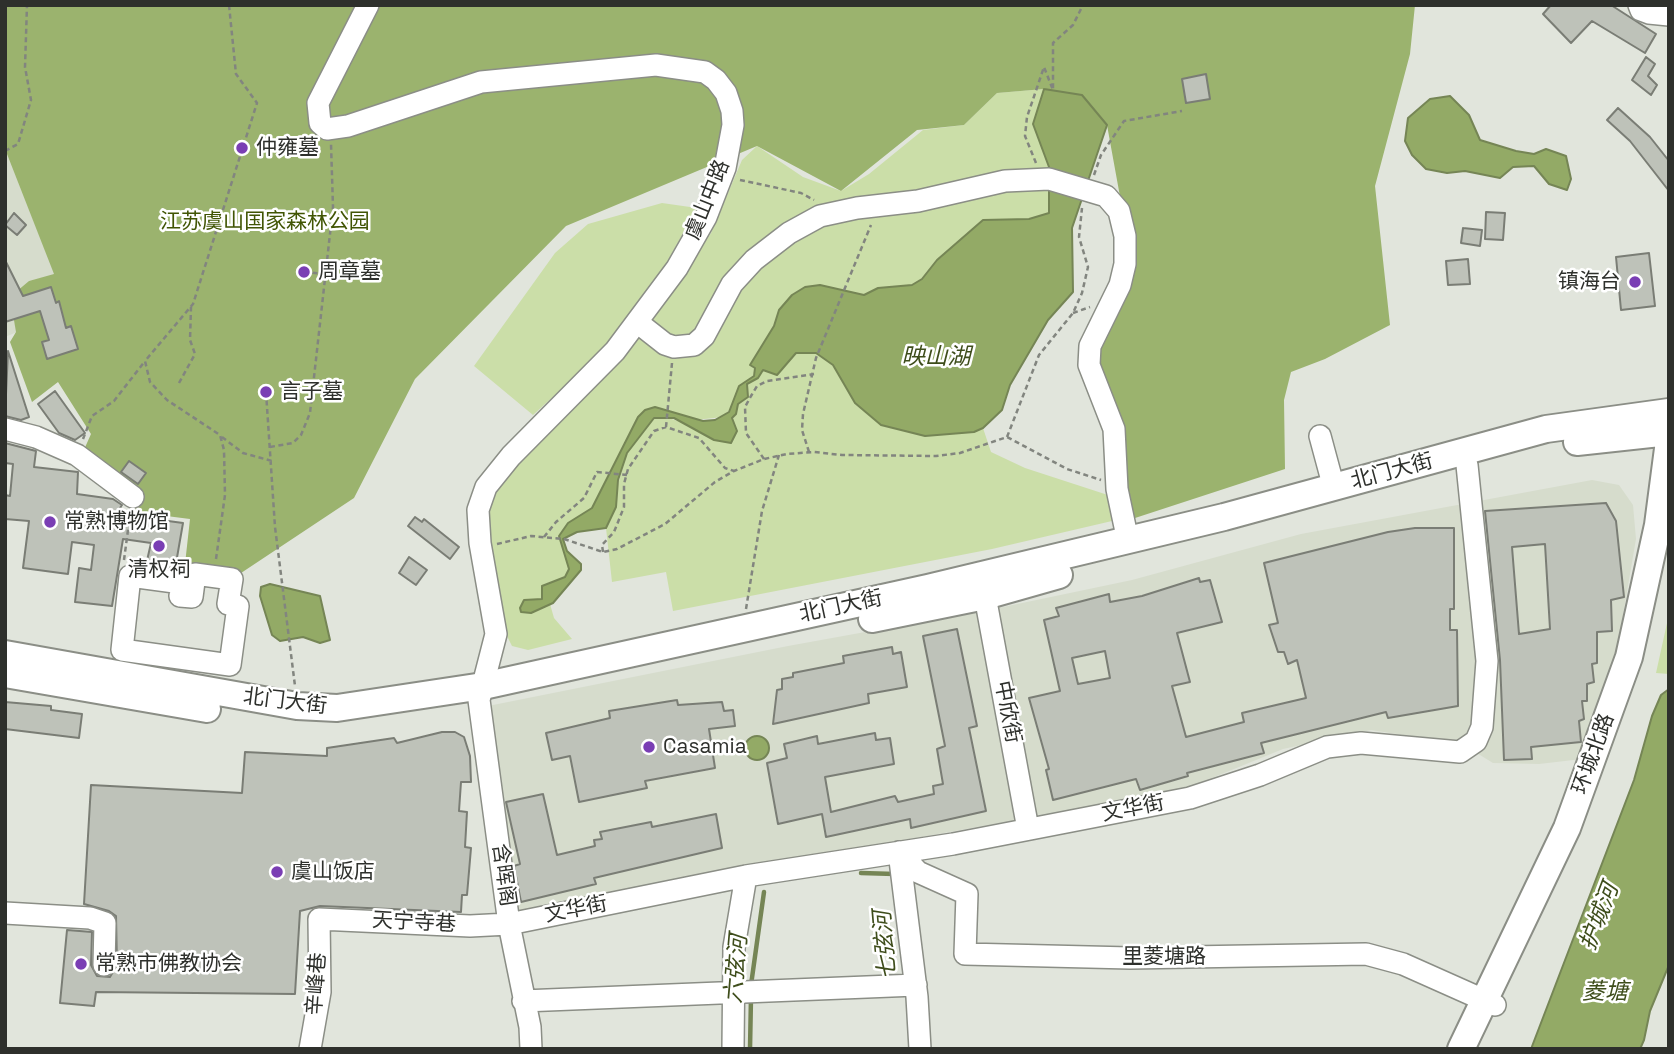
<!DOCTYPE html>
<html>
<head>
<meta charset="utf-8">
<style>
  body { margin:0 }
  #map { position:relative; width:1674px; height:1054px; overflow:hidden; background:#e1e5dc; font-family:"Space Grotesk",sans-serif }
  canvas { display:block }
  .frame { position:absolute; inset:0; border:7px solid #2e302c; pointer-events:none }
</style>
</head>
<body>
<div id="map">
<canvas width="1674" height="1054"></canvas>
<div class="frame"></div>
</div>
<script>
const context = document.querySelector('canvas').getContext('2d');
context.lineJoin = 'round';
function fill(path, color) { context.fillStyle = color; context.fill(path, 'evenodd'); }
const toPath = rows => new Path2D(rows.map(r => 'M' + r).join(''));
function stroke(path, color, width, dash) { context.strokeStyle = color; context.lineWidth = width; context.lineCap = dash ? 'butt' : 'round'; context.setLineDash(dash || []); context.stroke(path); }
function label(font, color, halo, rows, align = 'center') {
  context.font = font + ' "Space Grotesk","Noto Sans SC",sans-serif'; context.lineWidth = 5; context.setLineDash([]); context.textBaseline = 'middle'; context.strokeStyle = halo; context.fillStyle = color; for (const [text, x, y, turn = 0] of rows) {
    context.save(); context.translate(x, y); context.rotate((+turn || 0) * Math.PI / 180); context.textAlign = isNaN(turn) ? turn : align; if (halo) context.strokeText(text, 0, 0); context.fillText(text, 0, 0); context.restore();
  }
}
const built = toPath([
  [7,154,55,275,29,281,11,308,17,332,5,337],
  [1592,480,1619,485,1633,505,1636,539,1612,679,1582,759,1539,764,1493,763,1462,744,1371,730,1283,749,1180,791,820,855,514,914,488,706,788,646,1003,607,1132,580,1301,534]
]);
const green = toPath([
  [1044,89,1033,124,1049,166,1049,213,1029,219,983,220,937,260,922,279,912,285,878,288,864,295,820,285,779,310,774,326,750,365,755,367,754,376,739,386,733,406,723,417,695,420,655,407,638,417,592,508,568,523,559,536,569,569,565,577,545,584,542,599,531,600,531,613,550,604,554,618,572,639,528,650,512,646,507,636,483,519,487,497,662,306,711,233,742,160,757,146,803,177,841,191,869,174,923,130,964,125,997,93],
  [662,203,697,208,654,286,611,344,533,415,474,366,555,253,588,224],
  [796,353,816,353,833,365,855,403,903,429,925,436,983,428,991,452,1025,468,1114,497,1112,521,992,549,673,611,666,572,612,582,606,528,616,507,617,488,627,453,640,434,654,418,663,416,692,426,714,440,732,422,738,404,743,401,747,384,758,378,763,370,777,375],
  [1669,614,1669,674,1656,673]
]);
const forest = toPath([
  [5,5,1415,5,1410,54,1375,186,1390,325,1325,359,1291,372,1284,400,1285,469,1132,519,1126,473,1096,367,1097,341,1131,257,1107,125,1082,95,1044,89,997,93,964,125,917,130,841,191,757,146,566,226,415,379,354,498,232,579,184,573,190,519,135,512,137,497,83,452,91,434,58,382,32,402,10,342,16,332,10,297,29,281,54,274,5,149]
]);
const water = toPath([
  [1044,89,1082,95,1107,125,1072,228,1073,292,1048,320,1010,385,1002,410,983,428,974,432,925,436,881,425,855,403,833,365,816,353,796,353,777,375,763,370,758,378,747,384,748,397,738,404,736,414,732,418,737,431,731,443,714,440,674,418,654,418,627,453,618,480,616,507,606,528,577,532,563,539,567,551,581,564,581,570,553,603,531,613,521,612,520,608,524,600,542,599,542,586,565,577,569,569,559,536,568,523,592,508,638,417,645,410,655,407,703,421,715,420,729,412,739,386,754,376,755,368,750,365,774,326,779,310,792,295,805,287,820,285,864,295,878,288,912,285,922,279,937,260,983,220,1029,219,1049,213,1049,167,1033,124,1044,89],
  [1450,96,1469,115,1480,140,1516,151,1534,154,1546,149,1566,156,1571,179,1567,190,1549,184,1534,166,1513,167,1500,178,1465,171,1447,173,1426,169,1412,155,1405,141,1408,118,1430,99,1450,96],
  [270,584,320,596,330,640,320,643,303,637,280,641,272,635,260,596,261,587,270,584],
  [1669,689,1669,965,1650,1011,1644,1040,1640,1049,1531,1049,1634,780,1652,716,1661,695,1669,689],
  '745 748a12 12 0 1 1 24 0a12 12 0 1 1-24 0Z'
]);
const stream = toPath([
  [861,873,895,874],
  [751,985,764,892],
  [750,1049,751,997]
]);
const building = toPath([
  [1551,5,1611,5,1656,34,1645,53,1592,21,1571,43,1543,14,1551,5],
  [1646,57,1655,64,1648,76,1657,85,1651,95,1632,80,1646,57],
  [1206,74,1210,99,1186,103,1182,79,1206,74],
  [1618,108,1650,137,1669,161,1669,191,1630,141,1607,120,1618,108],
  [1486,212,1505,213,1503,240,1485,239,1486,212],
  [14,213,26,225,17,235,5,225,14,213],
  [1463,228,1482,230,1480,246,1461,243,1463,228],
  [1649,253,1655,306,1621,310,1616,257,1649,253],
  [1468,259,1470,284,1448,285,1446,261,1468,259],
  [5,260,23,296,51,287,56,303,59,301,66,328,71,326,78,349,47,359,42,342,49,340,40,311,5,322,5,260],
  [8,351,29,417,21,420,5,416,8,351],
  [55,391,85,433,75,440,59,433,38,404,55,391],
  [5,443,36,451,34,467,78,472,77,494,113,499,122,505,116,514,183,523,175,569,146,565,151,543,123,539,112,606,75,602,79,568,91,570,94,545,72,542,68,574,23,568,29,521,5,519,5,495,10,496,13,464,5,463,5,443],
  [129,461,146,473,138,484,121,472,129,461],
  [1606,503,1616,521,1624,597,1611,600,1612,631,1597,632,1597,663,1592,664,1594,682,1587,684,1587,701,1582,701,1584,719,1579,721,1581,742,1531,747,1532,759,1504,760,1500,660,1485,511,1606,503],
  [1545,544,1550,629,1519,634,1512,547,1545,544],
  [415,517,422,522,424,519,459,547,450,559,408,526,415,517],
  [1415,528,1454,528,1454,609,1450,609,1450,630,1457,630,1458,706,1388,718,1386,712,1261,743,1264,753,1187,773,1188,776,1140,790,1136,779,1053,800,1046,770,1049,769,1029,698,1060,691,1044,620,1059,616,1056,608,1109,594,1110,602,1142,596,1199,578,1200,582,1210,580,1222,622,1177,633,1190,682,1172,686,1186,737,1244,722,1242,713,1306,698,1297,660,1288,664,1284,652,1278,652,1269,625,1278,623,1264,563,1388,532,1415,528],
  [1105,651,1110,678,1078,684,1072,658,1105,651],
  [409,557,427,570,416,585,399,573,409,557],
  [957,629,977,726,969,728,986,811,911,828,910,819,826,837,822,814,778,824,767,763,787,758,784,744,817,736,818,744,875,733,876,740,890,738,894,764,825,777,831,812,895,796,898,802,934,794,933,786,943,784,937,749,945,746,923,636,957,629],
  [892,647,893,654,901,652,907,687,868,694,869,703,773,724,777,690,782,689,782,679,793,677,793,673,844,663,843,656,892,647],
  [677,700,678,705,722,702,724,711,733,710,735,726,709,729,715,768,645,781,647,788,579,802,570,756,552,760,546,733,610,718,609,711,677,700],
  [5,702,51,706,51,710,82,714,79,738,5,729,5,702],
  [442,732,455,732,464,737,470,756,471,782,461,782,459,811,467,812,465,847,471,848,467,895,462,895,461,912,320,906,300,911,295,994,96,992,94,1006,60,1003,67,930,92,932,91,965,97,976,110,977,117,965,116,916,109,911,84,904,91,785,242,793,245,752,327,756,327,748,394,738,397,743,442,732],
  [543,794,557,855,595,846,594,840,602,839,600,832,651,822,652,827,716,814,722,848,594,878,596,884,521,902,514,866,520,864,506,802,543,794]
]);
const path = toPath([
  [5,151,18,144,31,100,25,67,27,5],
  [1036,163,1025,136,1027,117,1044,67,1053,90,1053,43,1073,25,1083,5],
  [1094,175,1101,155,1124,121,1182,111],
  [740,180,801,193,814,200],
  [304,272,326,274],
  [1073,313,1090,307],
  [179,383,195,354,190,340,191,307],
  [266,392,275,527,295,686],
  [666,427,672,363],
  [222,437,243,453,272,461],
  [1007,437,1039,355,1073,313,1082,293,1088,267,1079,237,1082,208],
  [83,439,92,416,114,401,145,361],
  [270,447,293,443,301,435,310,413,333,207,331,144],
  [809,452,802,430,803,414,816,358,871,225],
  [764,459,746,433,745,407,751,396,757,386,767,381,814,374],
  [544,537,556,522,584,498,597,472,627,475],
  [497,544,531,536,564,539,603,552,617,549,665,524,715,482,734,471,764,459,787,454,814,452,842,455,936,456,960,453,1007,437,1067,469,1101,480],
  [603,552,602,545,614,532,624,507,624,484,628,469,654,431,666,427,699,438,725,468,734,471],
  [216,559,225,495,224,450,220,435,167,400,150,382,145,361,193,304,257,103,236,74,229,5],
  [124,560,130,515],
  [746,609,762,511,779,455]
]);
const minor = toPath([
  [368,5,318,103,320,123,327,129,348,126,481,82,656,65,705,72,716,80,726,93,732,111,733,125,725,168,706,217,677,268,615,351,511,456,486,487,478,510,480,543,496,634,479,700,509,924,530,1027,531,1049],
  [1639,5,1641,10,1649,13,1669,15],
  [637,322,665,344,674,347,694,345,704,336,732,284,754,260,789,233,820,216,857,208,918,201,1005,181,1049,179,1106,196,1119,211,1125,236,1125,264,1120,285,1090,346,1089,365,1114,429,1117,489,1128,541],
  [5,429,36,437,77,455,133,497],
  [1320,436,1334,488],
  [195,574,232,579,228,604,238,606,230,665,122,650,130,576,182,583,180,596,192,597,195,574],
  [985,596,1028,829],
  [899,852,918,872,967,894,965,954,1130,958,1366,954,1403,964,1495,1005],
  [899,852,917,997,920,1049],
  [5,913,90,918,105,923,104,965],
  [523,1001,916,985],
  [310,1049,320,992,319,919,470,926,509,924,746,876,953,844,1190,798,1260,775,1327,747,1361,743,1460,752,1476,741,1482,727,1487,661,1467,465],
  [733,1049,734,947,746,876]
]);
const major = toPath([
  [1577,442,1669,432],
  [872,619,985,596,1059,575],
  [5,654,297,706,337,708,483,686,928,588,1224,517,1546,429,1669,412],
  [5,674,207,709],
  [1461,1049,1567,828,1629,657,1658,525,1669,441]
]);
const markers = [
  [242,148,7,"#7a3eb4"],
  [304,272,7,"#7a3eb4"],
  [1635,282,7,"#7a3eb4"],
  [266,392,7,"#7a3eb4"],
  [50,522,7,"#7a3eb4"],
  [159,546,7,"#7a3eb4"],
  [649,747,7,"#7a3eb4"],
  [277,872,7,"#7a3eb4"],
  [81,964,7,"#7a3eb4"]
];
const poiNames = [
  ["仲雍墓",256,148],
  ["周章墓",318,272],
  ["镇海台",1621,282,"right"],
  ["言子墓",280,392],
  ["常熟博物馆",64,522],
  ["清权祠",159,570,"center"],
  ["Casamia",663,747],
  ["虞山饭店",291,872],
  ["常熟市佛教协会",95,964]
];
const streetNames = [
  ["虞山中路",708,200,-68],
  ["北门大街",1392,472,-15],
  ["北门大街",841,607,-12],
  ["北门大街",285,702,7],
  ["中欣街",1007,712,79],
  ["环城北路",1594,754,-70],
  ["文华街",1133,809,-11],
  ["含晖阁",503,875,82],
  ["文华街",576,910,-11],
  ["天宁寺巷",414,923,3],
  ["里菱塘路",1164,957],
  ["辛峰巷",317,984,-86]
];
const parkNames = [
  ["江苏虞山国家森林公园",265,222]
];
const waterNames = [
  ["映山湖",936,358],
  ["护城河",1600,917,-69],
  ["七弦河",886,945,-95],
  ["六弦河",737,969,-85],
  ["菱塘",1605,993]
];
fill(built, '#d6dccc');
fill(green, '#cbdea8');
fill(forest, '#9bb36e');
fill(water, '#93aa66');
stroke(water, '#758555', 2);
stroke(stream, '#758555', 4.5);
fill(building, '#bec2b9');
stroke(building, '#7a7d75', 2);
stroke(minor, '#8b8e86', 24);
stroke(major, '#8b8e86', 30);
stroke(path, '#82857f', 2.5, [5, 3.5]);
stroke(minor, '#fff', 21);
stroke(major, '#fff', 26);
for (const [x, y, r, color] of markers) { const dot = new Path2D(); dot.arc(x, y, r, 0, 2 * Math.PI); context.fillStyle = color; context.fill(dot); stroke(dot, '#fff', 2.5); }
label('21px', '#2e302c', '#fff', poiNames, 'left');
label('21px', '#2e302c', '#fff', streetNames);
label('21px', '#415504', '#fff', parkNames);
label('italic 23px', '#3e4d1b', '#fff', waterNames);
</script>
</body>
</html>
